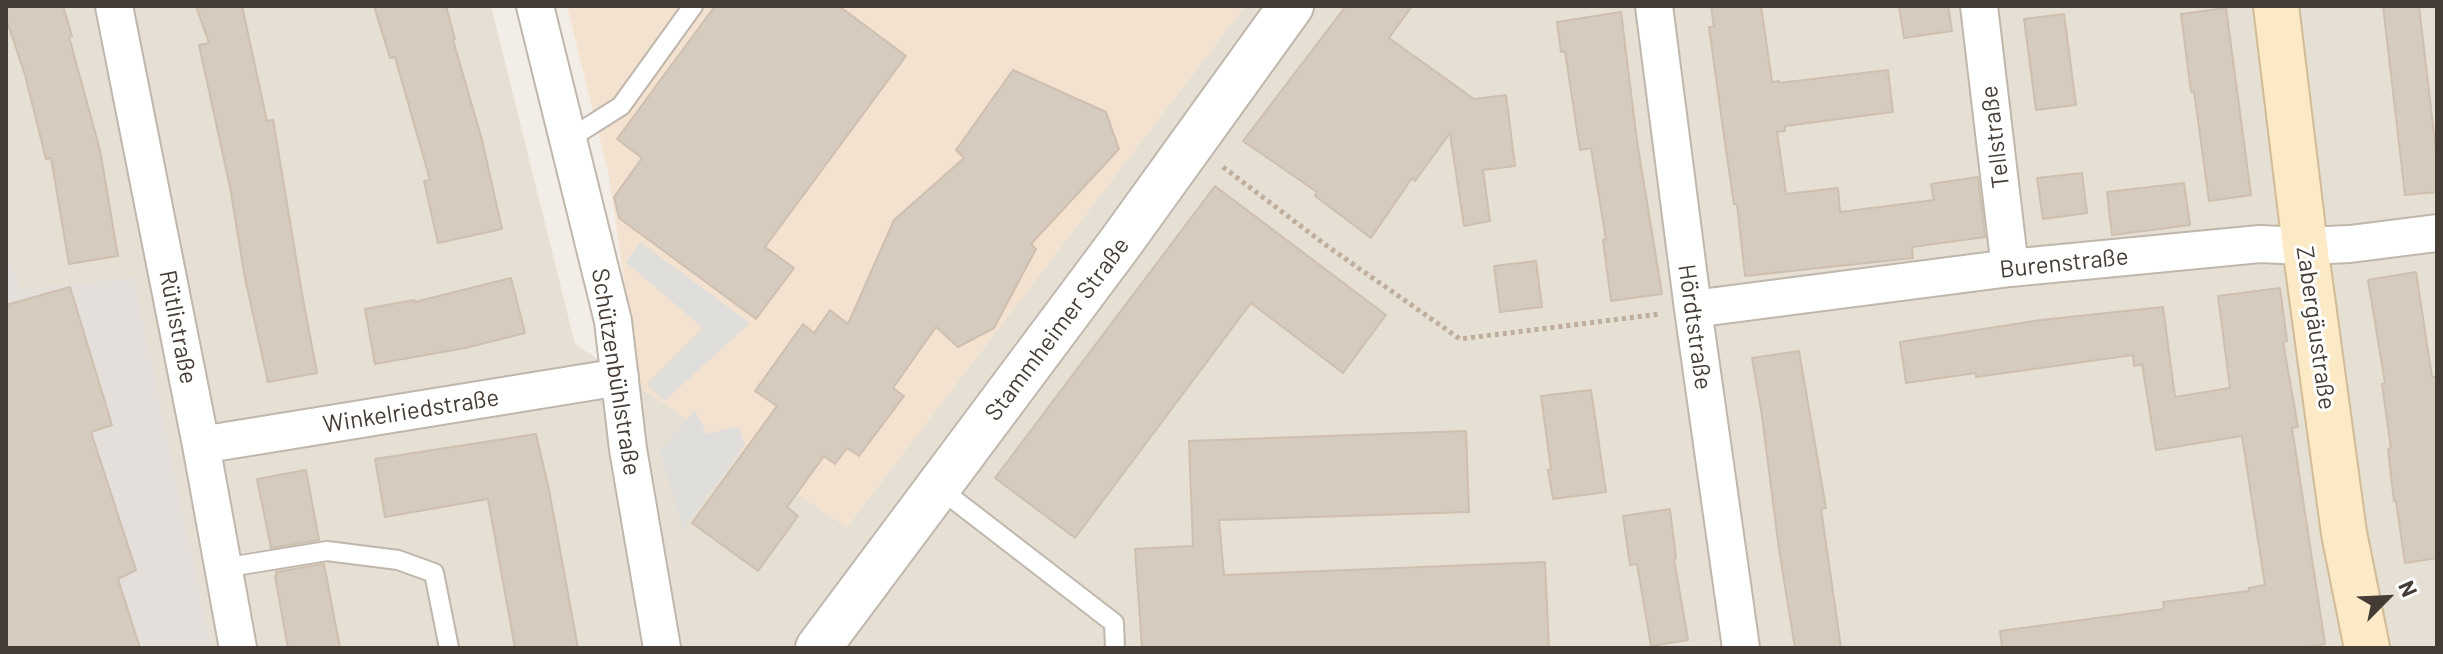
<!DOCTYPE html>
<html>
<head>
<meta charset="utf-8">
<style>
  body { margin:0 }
  #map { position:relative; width:2443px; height:654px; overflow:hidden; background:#f2ede6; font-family:Barlow,sans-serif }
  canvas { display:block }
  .frame { position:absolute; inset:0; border:8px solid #453d35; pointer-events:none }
  .north { position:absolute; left:2347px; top:558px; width:80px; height:80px; -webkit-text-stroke:6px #fff; paint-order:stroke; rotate:66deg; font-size:22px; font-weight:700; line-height:32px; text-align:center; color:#453d35 }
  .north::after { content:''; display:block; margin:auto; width:28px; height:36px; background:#453d35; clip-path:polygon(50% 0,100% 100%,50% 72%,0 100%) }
</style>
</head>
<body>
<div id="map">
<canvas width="2443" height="654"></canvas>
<div class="frame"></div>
<div class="north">N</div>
</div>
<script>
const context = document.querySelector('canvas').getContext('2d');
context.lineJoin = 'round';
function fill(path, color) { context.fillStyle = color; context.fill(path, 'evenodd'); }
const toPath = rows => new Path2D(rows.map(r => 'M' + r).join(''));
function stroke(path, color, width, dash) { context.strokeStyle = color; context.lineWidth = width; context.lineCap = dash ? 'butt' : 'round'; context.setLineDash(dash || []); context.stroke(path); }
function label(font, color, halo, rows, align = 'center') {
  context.font = font + ' Barlow,sans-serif'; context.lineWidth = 6; context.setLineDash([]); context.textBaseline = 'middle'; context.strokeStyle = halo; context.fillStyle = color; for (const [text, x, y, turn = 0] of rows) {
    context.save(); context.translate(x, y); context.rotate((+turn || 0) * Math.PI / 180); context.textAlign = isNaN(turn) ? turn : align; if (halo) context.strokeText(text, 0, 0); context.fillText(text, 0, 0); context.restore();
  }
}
const residential = toPath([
  [6,6,491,6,575,344,847,527,1245,6,2437,6,2437,648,211,648,134,278,21,290,6,249]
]);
const commercial = toPath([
  [567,6,1245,6,847,527,640,388,608,171]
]);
const industrial = toPath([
  [6,249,21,290,134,278,211,648,6,648]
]);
const parking = toPath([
  [640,242,750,323,664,401,647,384,703,328,626,262],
  [695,410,707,434,738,426,745,444,683,529,660,451]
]);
const building = toPath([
  [6,6,63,6,72,36,69,37,100,150,118,256,69,264,51,158,46,159,25,75,6,18,6,6],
  [196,6,242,6,267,121,273,120,302,294,317,373,268,382,245,278,230,187,199,45,209,43,196,6],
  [374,6,446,6,455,39,453,40,482,140,502,229,438,243,424,181,430,180,395,57,390,58,374,6],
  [715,6,839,6,906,56,765,247,794,268,756,319,619,218,614,197,642,158,617,139,715,6],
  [1346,6,1412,6,1389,38,1474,99,1506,95,1515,166,1483,170,1490,221,1464,226,1450,133,1415,181,1412,178,1371,238,1315,196,1317,192,1243,141,1346,6],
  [1711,6,1761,6,1772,82,1779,81,1779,83,1888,70,1893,112,1785,126,1785,131,1777,132,1786,194,1838,188,1840,212,1934,200,1931,184,1978,177,1985,237,1912,247,1913,258,1745,276,1737,204,1734,204,1726,150,1709,27,1714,27,1711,6],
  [1899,6,1948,6,1952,31,1904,38,1899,6],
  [2383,6,2419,6,2437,160,2437,192,2405,195,2383,6],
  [2226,8,2251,195,2209,201,2194,91,2191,92,2181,14,2226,8],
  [1621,12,1637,141,1662,294,1611,301,1603,240,1606,240,1591,148,1580,150,1565,51,1561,52,1557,22,1621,12],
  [2064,14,2076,105,2036,110,2024,19,2064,14],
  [1013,70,1106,112,1119,149,1031,244,1036,249,994,328,958,347,936,327,893,388,904,396,859,456,847,448,835,464,824,456,787,507,798,516,758,571,692,523,777,406,755,391,803,324,814,333,830,310,848,324,894,220,964,158,956,150,1013,70],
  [2082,173,2087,213,2043,219,2037,178,2082,173],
  [2184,183,2190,225,2112,235,2107,192,2184,183],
  [1215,186,1386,315,1343,373,1251,303,1075,538,995,478,1215,186],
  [1536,261,1542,307,1500,312,1494,266,1536,261],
  [2416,272,2432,377,2437,377,2437,558,2405,563,2396,501,2394,501,2388,449,2391,448,2382,384,2385,383,2368,280,2416,272],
  [511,278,525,333,465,348,375,364,365,309,414,300,415,302,511,278],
  [70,287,112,425,91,432,136,570,118,579,140,648,6,648,6,305,70,287],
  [2280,288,2287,341,2283,342,2298,427,2292,428,2325,644,2301,648,2002,648,2000,631,2164,609,2163,602,2249,591,2249,588,2265,585,2242,436,2156,450,2142,364,2134,366,2133,355,1976,377,1976,373,1906,383,1900,342,2041,320,2163,307,2175,397,2230,388,2218,296,2280,288],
  [1799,351,1826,508,1821,509,1841,648,1795,648,1779,549,1762,416,1752,358,1799,351],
  [1591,390,1606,492,1553,499,1548,470,1551,469,1541,396,1591,390],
  [1466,431,1469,512,1219,520,1224,575,1545,562,1549,648,1142,648,1135,549,1193,546,1189,441,1466,431],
  [536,434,549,490,578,648,515,648,488,499,385,517,375,459,536,434],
  [306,470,319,540,271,548,257,479,306,470],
  [1670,509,1676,558,1674,559,1688,640,1651,646,1637,564,1630,565,1623,516,1670,509],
  [324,564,340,648,288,648,275,576,277,576,276,572,324,564]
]);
const path = toPath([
  [1223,167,1327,246,1460,339,1660,314]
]);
const service = toPath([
  [569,139,621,106,693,6],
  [939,488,1114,623,1115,648],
  [223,568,327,551,398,560,434,573,449,648]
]);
const minor = toPath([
  [114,6,201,445,238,648],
  [535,6,613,321,628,449,662,648],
  [1654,6,1693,309,1741,648],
  [1979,6,2010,268],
  [1693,309,2010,268,2260,244,2305,246,2350,244,2437,233],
  [201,445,620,377]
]);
const tertiary = toPath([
  [818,648,1121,242,1291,6]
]);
const secondary = toPath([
  [2276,6,2305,246,2344,533,2367,648]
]);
const streetNames = [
  ["Tellstraße",1995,137,-97],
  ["Burenstraße",2064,263,-6],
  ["Rütlistraße",178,327,79],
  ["Hördtstraße",1695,327,82],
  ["Zabergäustraße",2316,328,82],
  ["Stammheimer Straße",1057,329,-53],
  ["Schützenbühlstraße",616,372,81],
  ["Winkelriedstraße",411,411,-9]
];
fill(residential, '#e6dfd4');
fill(commercial, '#f4e2d1');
fill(industrial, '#e4dfdb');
fill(parking, '#e0dedb');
fill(building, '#d6cbbf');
stroke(building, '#cebfaf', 2);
stroke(service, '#c0b7ac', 22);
stroke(minor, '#c0b7ac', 40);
stroke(tertiary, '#c0b7ac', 48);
stroke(secondary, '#d1bc97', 48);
stroke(path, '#beae9b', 5, [4, 4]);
stroke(service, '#fff', 18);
stroke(minor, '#fff', 36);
stroke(tertiary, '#fff', 44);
stroke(secondary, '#fceac6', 44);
label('24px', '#453d35', '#fff', streetNames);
</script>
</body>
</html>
